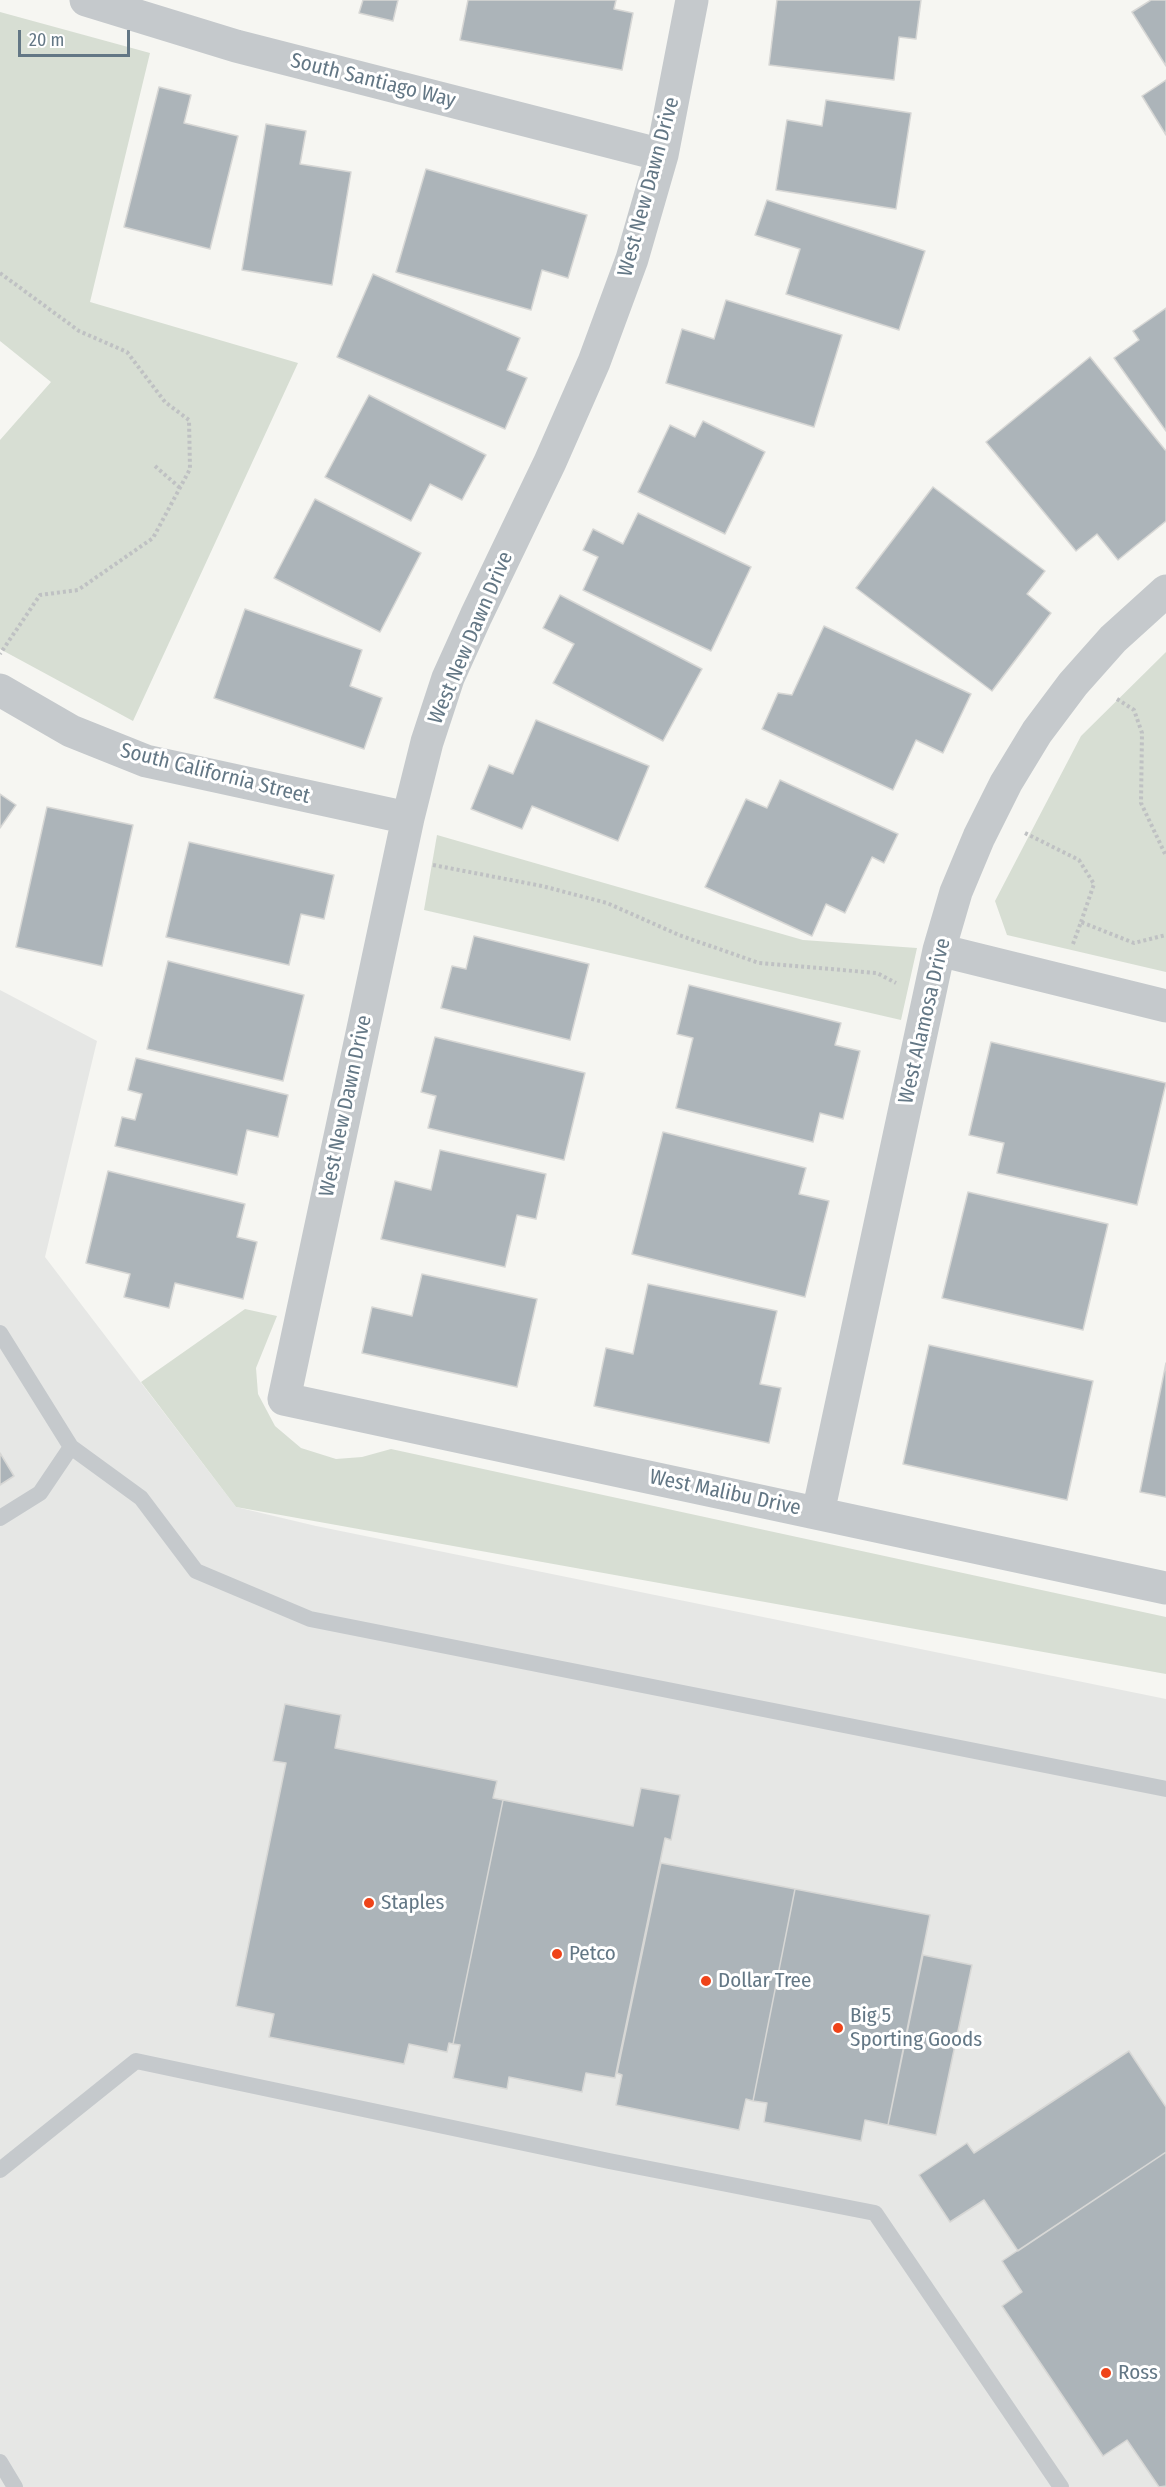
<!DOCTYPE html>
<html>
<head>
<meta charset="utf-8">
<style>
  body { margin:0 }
  #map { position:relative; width:1166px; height:2487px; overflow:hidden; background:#f6f6f2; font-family:"Fira Sans Condensed",sans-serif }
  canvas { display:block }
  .scale { position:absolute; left:18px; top:30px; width:112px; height:27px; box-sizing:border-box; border:3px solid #637785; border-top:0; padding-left:8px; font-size:18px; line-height:21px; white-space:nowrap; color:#637785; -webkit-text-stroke:4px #fff; paint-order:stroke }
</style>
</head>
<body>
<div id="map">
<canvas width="1166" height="2487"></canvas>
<div class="scale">20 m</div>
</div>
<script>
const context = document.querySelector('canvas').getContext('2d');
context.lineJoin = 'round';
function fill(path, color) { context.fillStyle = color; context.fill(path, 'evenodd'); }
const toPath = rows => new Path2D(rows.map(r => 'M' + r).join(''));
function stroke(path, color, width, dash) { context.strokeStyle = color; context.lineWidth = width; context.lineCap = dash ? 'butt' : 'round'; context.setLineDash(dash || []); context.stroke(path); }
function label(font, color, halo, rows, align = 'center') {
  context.font = font + ' "Fira Sans Condensed",sans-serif'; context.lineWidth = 6; context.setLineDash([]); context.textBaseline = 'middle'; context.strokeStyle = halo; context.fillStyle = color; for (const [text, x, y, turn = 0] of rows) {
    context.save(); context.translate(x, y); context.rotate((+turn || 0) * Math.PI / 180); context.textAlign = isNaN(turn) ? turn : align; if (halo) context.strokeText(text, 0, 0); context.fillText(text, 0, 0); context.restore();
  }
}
const built = toPath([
  [0,990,97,1041,45,1257,236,1507,316,1526,1166,1699,1166,2487,0,2487]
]);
const green = toPath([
  [0,12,150,53,90,302,298,363,133,721,0,649,0,440,51,382,0,341],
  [1166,652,1166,972,1007,935,995,901,1081,736],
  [437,835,803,940,917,948,901,1020,424,910],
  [245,1309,277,1316,256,1368,258,1394,275,1426,301,1448,336,1459,362,1457,391,1449,1166,1617,1166,1674,236,1507,141,1382]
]);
const building = toPath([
  [363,0,398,0,393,21,359,13,363,0],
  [468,0,616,0,614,9,633,13,622,70,460,40,468,0],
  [777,0,921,0,916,39,899,37,894,80,769,65,777,0],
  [1151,0,1166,0,1166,66,1132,12,1151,0],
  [1166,80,1166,135,1142,96,1166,80],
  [159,87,191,95,184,123,238,136,210,249,124,227,159,87],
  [826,100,911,113,896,209,776,190,787,120,822,126,826,100],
  [266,124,306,131,300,164,351,172,332,285,242,270,266,124],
  [426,169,587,215,568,278,542,270,531,310,396,272,426,169],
  [767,200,925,251,899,330,786,294,800,249,755,235,767,200],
  [373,274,520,338,507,370,527,378,505,429,337,357,373,274],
  [726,300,842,335,814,427,666,383,682,329,714,339,726,300],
  [1166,308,1166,431,1114,358,1139,340,1133,331,1166,308],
  [1090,357,1166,451,1166,521,1118,560,1097,534,1076,551,986,442,1090,357],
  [369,395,486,455,462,500,430,484,411,521,325,477,369,395],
  [703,421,765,452,725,534,638,492,670,425,695,437,703,421],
  [933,487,1045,571,1027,594,1051,613,992,691,856,588,933,487],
  [315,499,421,553,380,632,274,578,315,499],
  [638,513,751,567,711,651,583,590,598,557,583,550,593,529,623,544,638,513],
  [560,595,702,669,663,741,553,683,574,644,543,628,560,595],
  [245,609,362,650,350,686,382,698,364,749,214,698,245,609],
  [824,626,971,694,943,753,916,740,893,790,762,729,778,693,792,695,824,626],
  [536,720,649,766,618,841,532,806,522,829,471,809,489,765,513,774,536,720],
  [780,780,898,834,884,863,872,857,845,913,826,904,812,936,705,887,746,799,767,808,780,780],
  [0,794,16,805,0,828,0,794],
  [47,807,133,825,102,966,16,947,47,807],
  [189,842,334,875,324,919,301,914,289,965,166,937,189,842],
  [474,936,589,964,570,1040,441,1008,452,966,466,969,474,936],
  [168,961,304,995,283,1081,147,1049,168,961],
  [689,985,841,1023,835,1045,860,1051,843,1119,820,1113,813,1142,676,1108,693,1038,677,1034,689,985],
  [435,1037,585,1073,564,1160,428,1128,436,1096,421,1092,435,1037],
  [991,1042,1166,1083,1137,1205,997,1173,1004,1143,969,1135,991,1042],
  [136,1058,288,1095,278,1137,247,1130,237,1175,115,1146,122,1117,135,1120,142,1094,128,1090,136,1058],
  [663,1132,806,1168,799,1194,829,1201,805,1297,632,1254,663,1132],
  [440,1150,546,1174,536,1219,517,1215,505,1267,381,1239,395,1181,431,1190,440,1150],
  [108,1171,245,1204,237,1237,257,1242,243,1299,175,1283,169,1308,124,1297,130,1274,86,1263,108,1171],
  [968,1192,1108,1224,1083,1330,942,1298,968,1192],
  [422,1274,537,1299,517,1387,362,1353,372,1307,412,1316,422,1274],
  [648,1284,777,1311,760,1384,781,1388,769,1443,594,1406,606,1348,633,1354,648,1284],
  [929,1345,1093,1381,1067,1500,903,1464,929,1345],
  [1166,1363,1166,1497,1140,1492,1166,1363],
  [0,1453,14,1476,0,1485,0,1453],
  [285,1704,341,1715,335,1748,497,1781,493,1798,503,1800,453,2044,449,2043,447,2052,409,2044,404,2064,269,2037,274,2014,236,2006,286,1763,273,1761,285,1704],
  [641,1788,680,1795,671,1840,665,1838,615,2078,586,2073,582,2092,509,2077,507,2089,453,2078,460,2045,453,2044,503,1800,633,1826,641,1788],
  [661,1863,795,1889,753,2101,746,2099,739,2130,616,2105,622,2075,617,2073,661,1863],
  [795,1889,930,1915,888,2125,865,2120,861,2141,764,2122,767,2103,753,2101,795,1889],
  [923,1955,972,1965,936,2135,888,2125,923,1955],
  [1129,2051,1166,2107,1166,2152,1018,2251,984,2200,950,2222,919,2175,967,2143,974,2153,1129,2051],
  [1166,2152,1166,2486,1159,2487,1127,2440,1103,2456,1002,2306,1022,2292,1002,2261,1166,2152]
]);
const path = toPath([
  [0,273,79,331,127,352,165,402,189,420,190,469,153,538,78,590,40,595,0,654],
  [155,466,180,488],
  [1117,699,1134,710,1142,733,1141,803,1166,856],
  [1025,833,1079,860,1094,884,1081,922],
  [433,865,542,886,607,903,679,935,759,963,877,973,896,983],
  [1073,944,1081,922,1134,943,1166,935]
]);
const service = toPath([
  [0,1333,71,1447,141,1498,196,1571,310,1619,1166,1789],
  [0,1518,40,1493,71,1447],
  [0,2170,136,2061,609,2161,875,2213,1061,2487],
  [0,2462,15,2487]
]);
const minor = toPath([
  [86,0,236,46,662,155],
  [692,0,662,155,632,259,594,362,550,462,476,616,448,678,427,742,408,818,284,1399,1166,1588],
  [0,690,71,731,146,761,408,818],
  [939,950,1166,1006],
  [818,1513,939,950,956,892,979,837,1006,783,1037,732,1073,684,1113,639,1166,591]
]);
const markers = [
  [369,1903,6,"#ef4319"],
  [557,1954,6,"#ef4319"],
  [706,1981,6,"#ef4319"],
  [838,2028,6,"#ef4319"],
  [1106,2373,6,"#ef4319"]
];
const streetNames = [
  ["South Santiago Way",373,81,14],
  ["West New Dawn Drive",649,187,-75],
  ["West New Dawn Drive",471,638,-67],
  ["South California Street",215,774,14],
  ["West Alamosa Drive",925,1021,-77],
  ["West New Dawn Drive",346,1106,-78],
  ["West Malibu Drive",725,1493,12]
];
const poiNames = [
  ["Staples",381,1903],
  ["Petco",569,1954],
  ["Dollar Tree",718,1981],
  ["Big 5",850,2016],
  ["Sporting Goods",850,2040],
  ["Ross",1118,2373]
];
fill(built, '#e6e7e5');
fill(green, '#d7ded3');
fill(building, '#acb4b9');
stroke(building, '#d7d7d5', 1.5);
stroke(path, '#bfc1c3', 4, [3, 3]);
stroke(service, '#c5c9cc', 16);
stroke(minor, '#c5c9cc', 33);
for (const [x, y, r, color] of markers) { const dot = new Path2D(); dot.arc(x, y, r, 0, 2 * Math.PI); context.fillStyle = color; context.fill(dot); stroke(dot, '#fff', 2); }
label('21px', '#637785', '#fff', streetNames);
label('21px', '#637785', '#fff', poiNames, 'left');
</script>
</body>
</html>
